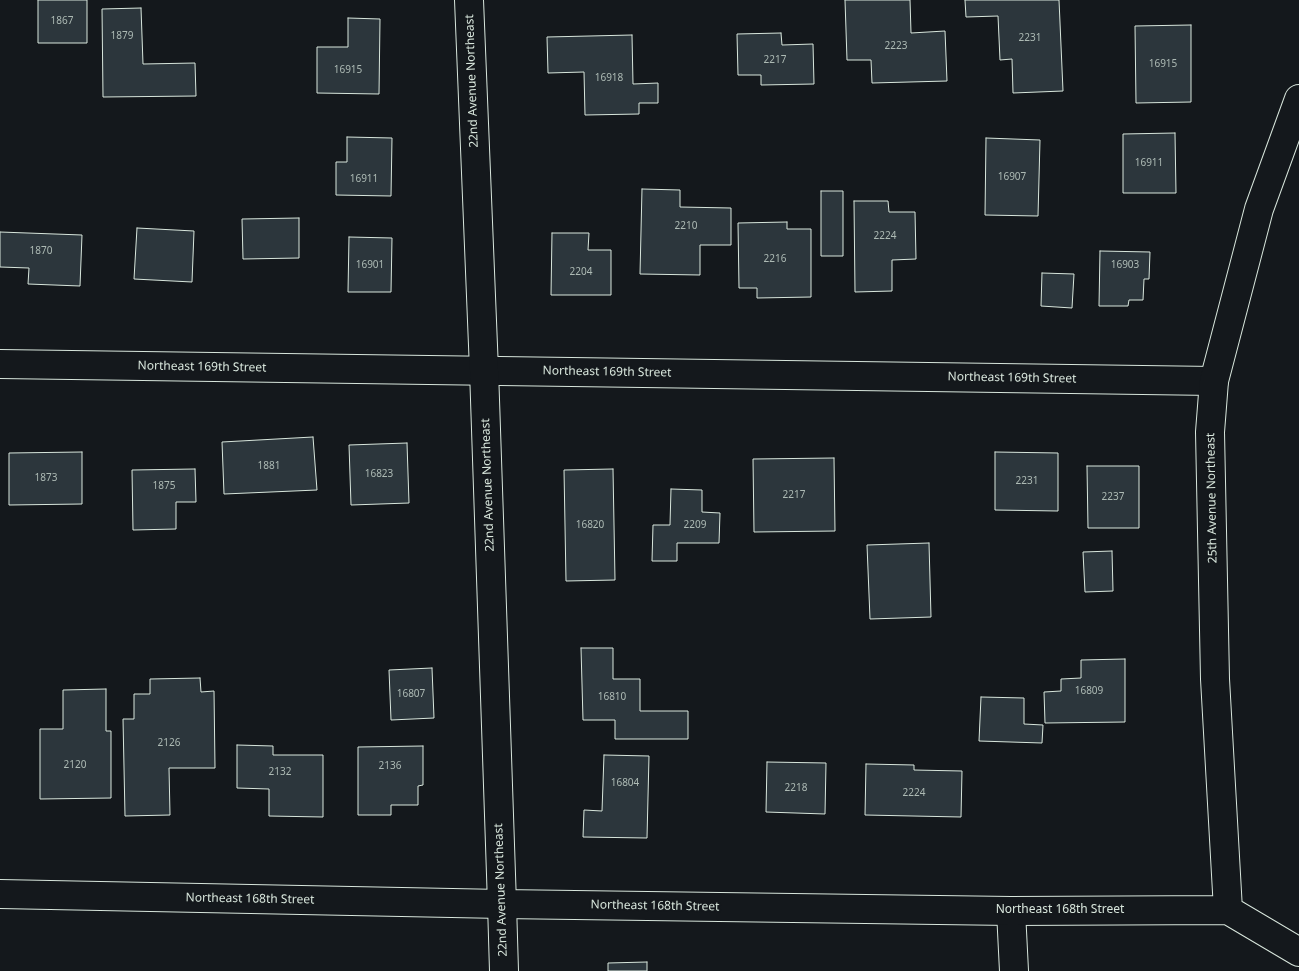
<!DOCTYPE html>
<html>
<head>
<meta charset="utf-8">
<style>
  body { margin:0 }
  canvas { display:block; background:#14181c }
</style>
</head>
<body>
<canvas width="1299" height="971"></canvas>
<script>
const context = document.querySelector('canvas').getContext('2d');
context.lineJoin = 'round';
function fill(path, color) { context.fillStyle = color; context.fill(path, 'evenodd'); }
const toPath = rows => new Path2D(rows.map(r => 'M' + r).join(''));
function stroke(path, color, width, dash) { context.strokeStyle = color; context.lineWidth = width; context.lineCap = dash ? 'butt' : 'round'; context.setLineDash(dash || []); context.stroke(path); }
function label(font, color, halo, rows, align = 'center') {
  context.font = font + ' "Noto Sans",sans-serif'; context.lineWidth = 4; context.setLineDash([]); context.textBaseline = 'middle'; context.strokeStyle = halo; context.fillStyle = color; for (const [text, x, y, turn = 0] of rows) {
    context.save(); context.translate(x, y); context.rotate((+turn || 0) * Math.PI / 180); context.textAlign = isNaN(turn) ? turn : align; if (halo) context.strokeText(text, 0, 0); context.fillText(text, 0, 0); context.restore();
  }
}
const building = toPath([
  [38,0,87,0,87,43,38,43,38,0],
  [845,0,910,0,911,33,945,31,947,81,872,83,871,60,847,60,845,0],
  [965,0,1059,0,1063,91,1013,93,1012,59,1000,60,998,16,966,17,965,0],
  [141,8,143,64,195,63,196,96,103,97,102,9,141,8],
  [348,18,380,19,379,94,317,93,317,47,348,47,348,18],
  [1191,25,1191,102,1136,103,1135,26,1191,25],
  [781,33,782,45,813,44,814,84,761,85,761,75,738,75,737,34,781,33],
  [632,35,633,84,658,83,658,103,639,103,639,114,585,115,584,72,548,73,547,37,632,35],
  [1175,133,1176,193,1123,193,1123,134,1175,133],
  [347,137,392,138,391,196,336,195,336,162,347,162,347,137],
  [986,138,1040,140,1038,216,985,215,986,138],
  [642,189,680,190,680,207,731,208,731,245,700,245,700,275,640,274,642,189],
  [821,191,843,191,843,256,821,256,821,191],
  [854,201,888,201,889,212,915,212,916,259,892,260,892,291,855,292,854,201],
  [299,218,299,258,243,259,242,219,299,218],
  [787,222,787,229,811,229,811,297,757,298,757,288,739,288,738,223,787,222],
  [137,228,194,231,192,282,134,279,137,228],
  [0,232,82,235,80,286,28,284,29,268,0,267,0,232],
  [552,233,589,233,588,250,611,250,611,295,551,295,552,233],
  [349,237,392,238,391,292,348,292,349,237],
  [1100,251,1150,252,1149,279,1144,279,1143,300,1129,300,1128,306,1099,306,1100,251],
  [1042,273,1074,274,1072,308,1041,306,1042,273],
  [313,437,317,490,224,494,222,442,313,437],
  [407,443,409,503,351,505,349,445,407,443],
  [82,452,82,504,9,505,9,453,82,452],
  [995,452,1058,453,1058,511,995,510,995,452],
  [834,458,835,531,754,532,753,459,834,458],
  [1087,466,1139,466,1139,528,1088,528,1087,466],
  [195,469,196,502,176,502,176,529,133,530,132,470,195,469],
  [613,469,615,580,566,581,564,470,613,469],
  [671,489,702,490,702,512,720,513,719,543,677,543,677,561,652,561,653,525,670,525,671,489],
  [929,543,931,617,870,619,867,545,929,543],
  [1112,551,1113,591,1085,592,1083,552,1112,551],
  [581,648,613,648,613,679,640,679,640,711,688,711,688,739,615,739,615,720,583,720,581,648],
  [1125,659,1125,722,1045,723,1044,692,1061,691,1061,679,1081,678,1081,660,1125,659],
  [432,668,434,718,391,720,389,670,432,668],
  [200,678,201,692,214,691,215,768,169,768,170,815,125,816,123,719,134,719,134,694,150,694,150,679,200,678],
  [106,689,106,731,111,731,111,798,40,799,40,729,63,729,63,690,106,689],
  [981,697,1024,698,1024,724,1043,725,1042,743,979,741,981,697],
  [237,745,273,746,273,755,323,755,323,817,269,816,269,789,237,788,237,745],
  [423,746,423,785,418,786,418,805,391,805,391,815,358,815,358,747,423,746],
  [604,755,649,756,647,838,583,837,584,810,602,811,604,755],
  [767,762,826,763,825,814,766,812,767,762],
  [866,764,914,765,914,770,962,771,961,817,865,815,866,764],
  [647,962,647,971,608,971,608,963,647,962]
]);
const minor = toPath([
  [0,364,1214,381],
  [502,904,504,971],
  [1011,911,1014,971]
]);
const tertiary = toPath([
  [469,0,484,370,502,904],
  [0,894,502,904,1011,911,1228,910,1299,952],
  [1228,910,1215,679,1210,432,1214,381,1259,209,1299,99]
]);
const numberNames = [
  ["1867",62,21],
  ["1879",122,36],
  ["2231",1030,38],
  ["2223",896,46],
  ["2217",775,60],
  ["16915",1163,64],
  ["16915",348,70],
  ["16918",609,78],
  ["16911",1149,163],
  ["16907",1012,177],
  ["16911",364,179],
  ["2210",686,226],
  ["2224",885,236],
  ["1870",41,251],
  ["2216",775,259],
  ["16901",370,265],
  ["16903",1125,265],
  ["2204",581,272],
  ["1881",269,466],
  ["16823",379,474],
  ["1873",46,478],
  ["2231",1027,481],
  ["1875",164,486],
  ["2217",794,495],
  ["2237",1113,497],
  ["16820",590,525],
  ["2209",695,525],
  ["16809",1089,691],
  ["16807",411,694],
  ["16810",612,697],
  ["2126",169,743],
  ["2120",75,765],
  ["2136",390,766],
  ["2132",280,772],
  ["16804",625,783],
  ["2218",796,788],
  ["2224",914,793]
];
const streetNames = [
  ["22nd Avenue Northeast",472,81,-92],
  ["Northeast 169th Street",202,367,1],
  ["Northeast 169th Street",607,372,1],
  ["Northeast 169th Street",1012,378,1],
  ["22nd Avenue Northeast",488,485,-92],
  ["25th Avenue Northeast",1212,498,-91],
  ["22nd Avenue Northeast",501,890,-92],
  ["Northeast 168th Street",250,899,1],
  ["Northeast 168th Street",655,906,1],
  ["Northeast 168th Street",1060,910]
];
fill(building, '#2c363c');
stroke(building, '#d8e6dc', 1);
stroke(minor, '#d8e6dc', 30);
stroke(tertiary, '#d8e6dc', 30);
stroke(minor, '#14181c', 28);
stroke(tertiary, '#14181c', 28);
label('10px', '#adbab4', null, numberNames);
label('12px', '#d8e6dc', '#14181c', streetNames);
</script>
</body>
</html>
